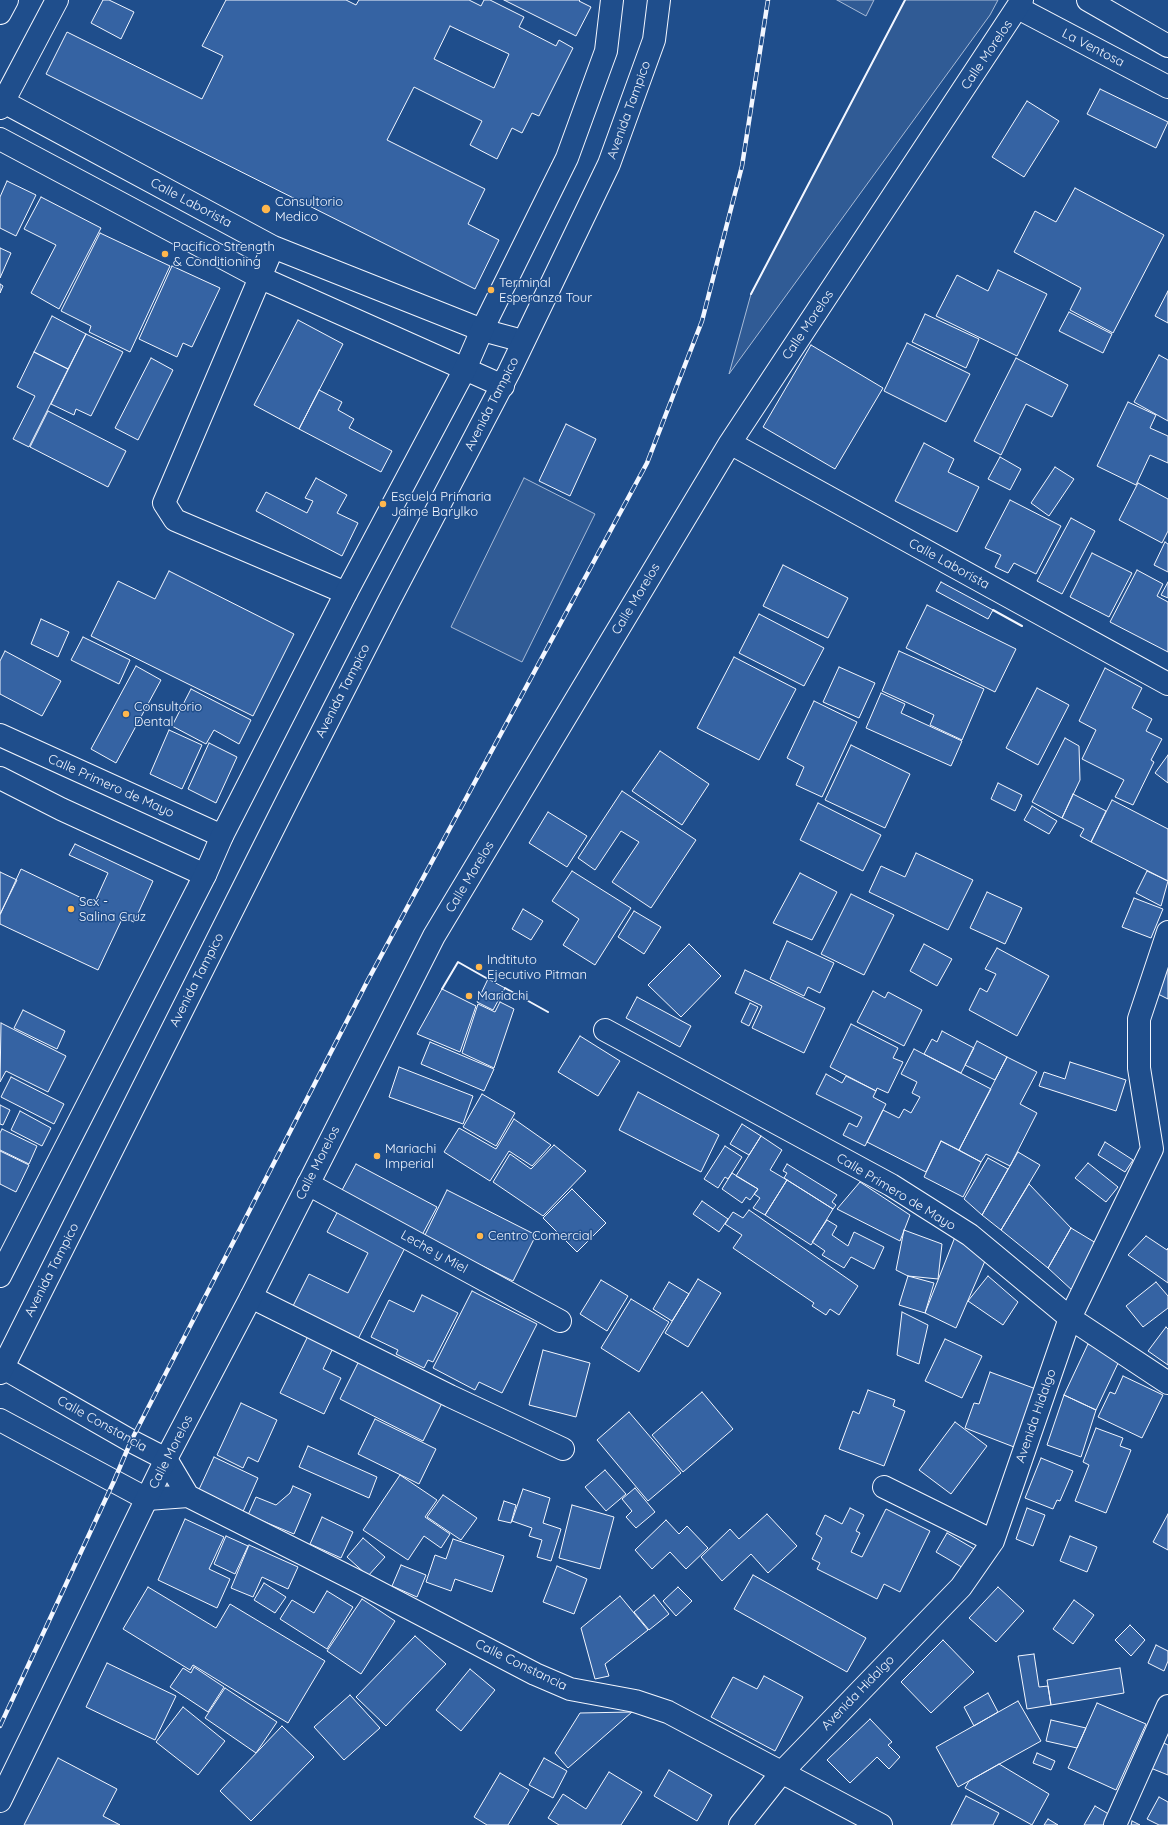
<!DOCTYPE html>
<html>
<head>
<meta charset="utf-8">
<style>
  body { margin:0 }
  canvas { display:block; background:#1f4e8c }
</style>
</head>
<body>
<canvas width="1168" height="1825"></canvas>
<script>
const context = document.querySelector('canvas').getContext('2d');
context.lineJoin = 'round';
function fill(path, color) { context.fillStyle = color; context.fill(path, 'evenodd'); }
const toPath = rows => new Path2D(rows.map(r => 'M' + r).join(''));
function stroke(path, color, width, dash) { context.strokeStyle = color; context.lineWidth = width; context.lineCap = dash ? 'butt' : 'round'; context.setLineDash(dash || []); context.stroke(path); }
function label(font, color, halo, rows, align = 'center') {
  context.font = font + ' Quicksand,sans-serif'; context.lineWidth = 3; context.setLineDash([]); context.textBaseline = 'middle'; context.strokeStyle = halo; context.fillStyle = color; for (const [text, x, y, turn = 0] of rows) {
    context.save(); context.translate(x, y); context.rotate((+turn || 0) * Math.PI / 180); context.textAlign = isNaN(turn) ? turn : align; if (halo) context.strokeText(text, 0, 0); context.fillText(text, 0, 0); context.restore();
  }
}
const built = toPath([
  [837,0,874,0,866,16,837,0],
  [905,0,998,0,990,15,729,374,751,294,905,0],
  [524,478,595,514,522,662,451,627,524,478]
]);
const building = toPath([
  [103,0,109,0,134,12,121,39,91,23,103,0],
  [226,0,346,0,356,5,359,0,469,0,481,6,484,0,490,0,524,17,519,27,556,46,559,40,573,48,539,116,532,113,522,133,512,128,497,159,470,145,482,121,414,87,387,140,485,189,468,224,499,240,475,289,46,74,67,32,202,99,223,56,202,46,226,0],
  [450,26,509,54,494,88,434,59,450,26],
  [504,0,580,0,579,1,591,7,576,36,504,0],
  [1100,89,1168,122,1156,148,1087,114,1100,89],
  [1027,101,1059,121,1024,177,992,157,1027,101],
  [7,181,36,195,16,236,0,228,0,197,7,181],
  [1075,188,1164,235,1113,333,1070,310,1081,288,1014,252,1035,211,1056,222,1075,188],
  [41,197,101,228,59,309,31,293,56,245,24,229,41,197],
  [100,233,170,266,130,352,89,332,91,326,61,311,100,233],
  [0,248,11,253,0,278,0,248],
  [172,266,220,288,192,347,183,343,177,357,139,339,172,266],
  [998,270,1047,294,1017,356,936,316,957,275,988,291,998,270],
  [0,284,3,286,0,293,0,284],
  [1168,291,1168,323,1155,316,1168,291],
  [1069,312,1112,334,1103,353,1059,331,1069,312],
  [925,314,979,339,966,368,912,342,925,314],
  [52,316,86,334,68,369,34,352,52,316],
  [298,320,343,344,299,429,254,405,298,320],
  [86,334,123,352,91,416,76,409,74,415,51,404,86,334],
  [907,343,970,374,946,422,884,391,907,343],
  [811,345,883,388,835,469,763,427,811,345],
  [34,352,68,369,29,447,13,439,35,396,17,387,34,352],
  [1159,355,1168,360,1168,421,1134,402,1159,355],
  [151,358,173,370,138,440,115,428,151,358],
  [1016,358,1068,385,1052,417,1026,404,1001,455,974,441,1016,358],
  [319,390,342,402,338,410,354,419,349,428,392,451,381,472,299,429,319,390],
  [1128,402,1156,415,1150,428,1168,436,1168,463,1150,455,1136,485,1097,466,1128,402],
  [48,411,126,451,108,487,30,447,48,411],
  [566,424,596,439,570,496,539,481,566,424],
  [924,443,954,459,948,472,979,487,957,532,895,501,924,443],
  [1000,457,1021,469,1010,490,988,479,1000,457],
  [1055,467,1074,479,1049,516,1031,503,1055,467],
  [316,478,347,495,337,513,358,523,342,556,256,511,266,492,307,513,313,501,305,498,316,478],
  [1138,483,1168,499,1168,531,1162,543,1119,520,1138,483],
  [1010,500,1061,526,1036,574,1014,563,1008,573,995,567,1001,555,985,548,1010,500],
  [1071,518,1095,531,1062,594,1037,581,1071,518],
  [1165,542,1168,544,1168,572,1154,565,1165,542],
  [1092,553,1132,573,1109,617,1070,597,1092,553],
  [783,565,848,598,828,638,763,606,783,565],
  [1137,570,1163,584,1157,596,1168,602,1168,652,1110,622,1137,570],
  [169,571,294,634,253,716,91,636,118,581,155,599,169,571],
  [941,582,993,610,988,619,936,591,941,582],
  [1168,582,1168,598,1161,595,1168,582],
  [927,605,1016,649,995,692,906,648,927,605],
  [759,614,824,648,804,686,739,653,759,614],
  [41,619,69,632,58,657,31,644,41,619],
  [83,637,130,660,119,684,71,660,83,637],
  [5,651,61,681,42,716,0,694,0,661,5,651],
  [899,651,984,689,962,740,930,725,934,715,882,691,899,651],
  [734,657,796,689,759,760,697,728,734,657],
  [136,666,161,680,116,763,91,749,136,666],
  [839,667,875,683,859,718,823,702,839,667],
  [1105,668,1142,688,1132,708,1152,719,1146,731,1162,739,1151,760,1154,762,1133,805,1115,797,1124,780,1082,759,1096,730,1079,721,1105,668],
  [1037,688,1069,705,1038,765,1006,748,1037,688],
  [191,689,251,720,239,744,214,730,206,744,172,726,191,689],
  [881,693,905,704,901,713,962,741,951,766,866,728,881,693],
  [814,701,857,722,822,797,796,785,804,767,787,758,814,701],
  [169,730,202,745,182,789,150,774,169,730],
  [1065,738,1079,746,1080,780,1062,818,1032,802,1065,738],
  [209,743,237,757,216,803,188,789,209,743],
  [851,745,910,774,885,828,825,800,851,745],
  [660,751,709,784,682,825,632,791,660,751],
  [1168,755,1168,783,1155,773,1168,755],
  [998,783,1022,795,1015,811,991,799,998,783],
  [622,791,696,840,651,908,612,882,639,842,621,831,595,870,578,858,622,791],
  [1073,794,1106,811,1091,842,1080,836,1084,829,1062,818,1073,794],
  [1112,800,1168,829,1168,881,1091,842,1112,800],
  [818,803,881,835,863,871,800,840,818,803],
  [1032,806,1057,821,1049,834,1024,820,1032,806],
  [548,812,587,836,567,867,529,843,548,812],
  [75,844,153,881,134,922,123,917,98,970,0,924,0,915,21,869,94,904,108,873,69,855,75,844],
  [916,853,973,880,948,930,869,892,881,866,905,877,916,853],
  [572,871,631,908,595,965,563,945,579,919,552,901,572,871],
  [1147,871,1168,881,1161,906,1136,893,1147,871],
  [0,872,17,880,0,914,0,872],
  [800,873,837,892,812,940,773,923,800,873],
  [987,892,1022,908,1005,944,970,928,987,892],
  [851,894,894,915,864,975,821,954,851,894],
  [1134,898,1163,909,1151,938,1122,927,1134,898],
  [523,909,543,921,531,940,512,929,523,909],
  [634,911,661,927,644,954,618,937,634,911],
  [787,941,834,963,820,993,808,987,804,996,770,979,787,941],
  [689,944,721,976,681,1017,648,985,689,944],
  [924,944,952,959,937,986,910,971,924,944],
  [997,948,1049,976,1017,1036,969,1010,980,988,987,992,996,974,985,969,997,948],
  [1168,960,1168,999,1154,992,1168,960],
  [745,970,825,1008,804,1053,752,1028,762,1006,735,993,745,970],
  [488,979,505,988,493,1010,477,1002,488,979],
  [442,989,476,1006,460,1052,417,1034,442,989],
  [873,991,885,998,888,992,922,1010,904,1046,857,1022,873,991],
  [637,997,691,1026,680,1047,626,1018,637,997],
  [500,1002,514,1009,494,1068,462,1053,478,1004,495,1012,500,1002],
  [750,1003,758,1007,749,1026,741,1022,750,1003],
  [23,1010,65,1031,57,1049,14,1028,23,1010],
  [1,1023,66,1056,48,1092,6,1071,0,1082,1,1023],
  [851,1024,898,1048,893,1058,903,1062,888,1093,877,1088,876,1091,830,1067,851,1024],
  [942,1031,974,1048,961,1073,924,1054,932,1039,937,1042,942,1031],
  [580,1036,620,1061,598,1096,558,1072,580,1036],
  [977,1041,1007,1057,995,1080,965,1065,977,1041],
  [430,1042,494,1069,484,1091,421,1064,430,1042],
  [914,1049,991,1089,959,1150,941,1141,926,1172,867,1142,883,1110,899,1118,904,1109,911,1113,920,1097,912,1093,917,1082,901,1074,914,1049],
  [1007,1057,1037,1072,1020,1104,1037,1113,1010,1166,986,1154,981,1162,959,1150,1007,1057],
  [1070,1062,1126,1080,1116,1111,1039,1086,1044,1072,1065,1079,1070,1062],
  [399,1067,473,1096,463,1124,389,1097,399,1067],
  [826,1074,842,1083,846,1076,876,1091,873,1097,886,1104,865,1146,843,1135,849,1123,857,1127,862,1117,816,1094,826,1074],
  [11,1077,64,1104,54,1124,1,1097,11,1077],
  [638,1092,719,1135,701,1172,619,1130,638,1092],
  [482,1094,515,1113,496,1146,463,1127,482,1094],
  [0,1105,10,1110,3,1125,0,1124,0,1105],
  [20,1111,51,1128,42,1146,11,1130,20,1111],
  [514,1119,551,1145,532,1166,509,1151,490,1181,444,1152,459,1128,496,1149,514,1119],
  [742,1124,761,1136,749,1155,730,1144,742,1124],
  [2,1129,37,1146,29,1164,0,1150,0,1133,2,1129],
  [761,1136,782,1150,770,1170,787,1180,765,1215,753,1208,760,1198,754,1194,758,1189,736,1176,761,1136],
  [941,1141,981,1162,963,1197,924,1177,941,1141],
  [1105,1142,1133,1160,1125,1172,1098,1155,1105,1142],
  [554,1145,586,1171,543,1216,493,1182,510,1154,531,1169,554,1145],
  [725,1146,742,1157,728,1179,725,1177,718,1188,704,1179,725,1146],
  [0,1151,29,1165,16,1192,0,1184,0,1151],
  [1018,1152,1040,1165,1001,1230,982,1215,1018,1152],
  [988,1158,1008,1169,982,1215,964,1199,988,1158],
  [1088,1163,1118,1187,1106,1202,1075,1178,1088,1163],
  [356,1164,437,1207,422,1235,341,1192,356,1164],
  [787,1164,837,1195,832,1202,836,1205,833,1209,784,1178,787,1173,783,1171,787,1164],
  [732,1173,758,1189,750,1200,746,1197,742,1203,722,1189,732,1173],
  [787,1180,833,1209,811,1245,765,1215,787,1180],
  [860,1182,910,1215,900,1241,837,1209,860,1182],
  [1029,1184,1071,1228,1048,1268,1001,1230,1029,1184],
  [572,1189,606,1223,577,1252,543,1218,572,1189],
  [447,1190,536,1235,513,1281,424,1237,447,1190],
  [702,1201,728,1219,719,1232,693,1214,702,1201],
  [339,1209,407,1244,358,1339,293,1306,309,1274,348,1293,368,1253,327,1232,339,1209],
  [749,1210,858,1286,839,1315,830,1309,826,1315,812,1306,814,1303,733,1248,742,1235,725,1224,733,1212,743,1218,749,1210],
  [827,1220,837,1226,832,1235,848,1246,854,1232,884,1247,874,1269,851,1257,844,1268,822,1255,825,1251,812,1242,827,1220],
  [1071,1228,1101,1246,1074,1292,1048,1268,1071,1228],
  [904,1230,942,1244,938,1279,908,1276,896,1270,904,1230],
  [1146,1236,1167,1250,1168,1248,1168,1283,1128,1255,1146,1236],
  [955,1237,985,1261,956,1328,925,1313,955,1237],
  [908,1276,934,1283,925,1313,899,1305,908,1276],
  [988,1276,1018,1302,1003,1325,968,1301,988,1276],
  [698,1279,721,1293,688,1347,665,1333,698,1279],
  [601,1280,628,1296,607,1331,580,1314,601,1280],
  [669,1282,689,1294,672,1321,653,1309,669,1282],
  [1156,1282,1168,1296,1168,1308,1143,1327,1126,1306,1156,1282],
  [472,1291,537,1324,502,1393,479,1382,475,1390,433,1368,472,1291],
  [422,1295,458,1313,433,1362,428,1360,424,1368,396,1354,398,1350,371,1337,389,1300,414,1312,422,1295],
  [631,1299,669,1322,639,1372,601,1348,631,1299],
  [902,1312,928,1325,919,1364,897,1355,902,1312],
  [1166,1327,1168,1329,1168,1365,1148,1351,1166,1327],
  [308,1336,333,1348,323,1369,341,1378,324,1414,280,1393,308,1336],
  [945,1339,982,1356,962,1398,925,1381,945,1339],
  [1088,1344,1120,1359,1096,1410,1064,1395,1088,1344],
  [543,1350,590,1363,576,1417,529,1405,543,1350],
  [362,1355,445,1397,423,1441,340,1399,362,1355],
  [990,1372,1036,1389,1014,1447,965,1428,974,1403,979,1404,990,1372],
  [1123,1376,1163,1395,1142,1438,1098,1417,1110,1392,1115,1394,1123,1376],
  [868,1390,895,1400,893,1406,905,1411,884,1466,839,1449,853,1411,859,1414,868,1390],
  [702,1392,733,1429,683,1472,652,1435,702,1392],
  [1064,1395,1096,1410,1081,1457,1047,1445,1064,1395],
  [241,1403,277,1420,258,1462,248,1457,243,1468,217,1455,241,1403],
  [629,1412,681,1473,648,1501,597,1440,629,1412],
  [375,1419,436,1449,419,1484,358,1454,375,1419],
  [955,1422,987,1446,951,1494,919,1470,955,1422],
  [1096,1428,1123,1438,1120,1446,1131,1450,1106,1513,1075,1501,1089,1465,1083,1462,1096,1428],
  [308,1446,377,1477,369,1498,299,1467,308,1446],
  [214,1457,258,1478,241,1516,196,1496,214,1457],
  [1041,1458,1073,1471,1060,1501,1057,1500,1053,1509,1025,1498,1041,1458],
  [605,1470,626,1494,606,1511,585,1487,605,1470],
  [400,1475,437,1500,425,1517,450,1534,441,1548,424,1536,408,1560,363,1530,400,1475],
  [293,1486,311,1494,294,1534,248,1515,256,1497,276,1505,290,1493,293,1486],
  [635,1488,655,1512,636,1528,626,1517,632,1511,622,1499,635,1488],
  [523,1489,550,1498,543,1523,561,1529,551,1561,537,1557,542,1540,529,1536,532,1528,512,1521,523,1489],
  [443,1495,477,1518,461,1540,427,1517,443,1495],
  [504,1501,516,1505,511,1523,498,1520,504,1501],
  [572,1505,614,1517,600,1569,559,1558,572,1505],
  [850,1508,864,1515,856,1531,860,1533,851,1552,862,1557,886,1509,930,1531,900,1592,884,1584,877,1599,817,1569,820,1563,812,1559,822,1538,816,1534,825,1515,842,1524,850,1508],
  [1027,1508,1045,1515,1033,1546,1016,1539,1027,1508],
  [767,1514,797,1546,768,1573,751,1554,722,1581,701,1557,730,1529,739,1539,767,1514],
  [1168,1514,1168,1550,1153,1542,1168,1514],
  [322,1517,353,1532,341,1558,310,1544,322,1517],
  [185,1519,224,1537,209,1569,230,1579,217,1608,158,1580,185,1519],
  [666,1520,679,1534,687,1526,708,1548,686,1569,670,1552,652,1569,635,1550,666,1520],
  [947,1533,976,1550,965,1569,936,1552,947,1533],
  [226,1536,248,1546,235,1574,214,1564,226,1536],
  [1070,1536,1097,1547,1087,1572,1060,1561,1070,1536],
  [363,1538,385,1557,368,1576,347,1557,363,1538],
  [453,1539,504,1556,492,1592,455,1579,451,1591,426,1582,435,1555,446,1559,453,1539],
  [249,1545,298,1567,288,1589,262,1577,253,1597,231,1588,249,1545],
  [401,1565,426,1575,417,1597,392,1586,401,1565],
  [557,1566,587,1579,574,1614,543,1602,557,1566],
  [753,1575,866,1638,847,1672,734,1609,753,1575],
  [264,1583,286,1597,275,1613,254,1600,264,1583],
  [148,1587,216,1628,230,1604,325,1661,288,1723,193,1665,190,1670,123,1629,148,1587],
  [678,1587,692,1601,676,1616,663,1601,678,1587],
  [998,1587,1024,1611,996,1642,969,1618,998,1587],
  [327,1591,353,1607,327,1649,280,1619,292,1600,314,1613,327,1591],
  [654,1595,669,1614,649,1630,634,1612,654,1595],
  [620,1596,648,1630,605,1664,609,1676,595,1679,581,1628,620,1596],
  [362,1599,395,1621,361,1674,327,1651,362,1599],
  [1074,1600,1094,1615,1073,1644,1053,1629,1074,1600],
  [1130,1625,1145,1640,1131,1656,1115,1640,1130,1625],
  [415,1636,446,1664,386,1726,356,1697,415,1636],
  [943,1640,974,1672,931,1713,901,1682,943,1640],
  [1156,1645,1168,1651,1168,1661,1164,1671,1148,1663,1156,1645],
  [1034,1654,1039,1687,1048,1686,1051,1705,1027,1709,1018,1656,1034,1654],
  [107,1663,176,1696,155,1740,86,1707,107,1663],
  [194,1667,224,1687,208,1712,170,1687,183,1668,191,1673,194,1667],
  [1120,1668,1124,1693,1051,1705,1047,1680,1120,1668],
  [470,1669,495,1690,461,1731,436,1710,470,1669],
  [764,1676,803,1697,775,1751,711,1717,733,1677,757,1689,764,1676],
  [225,1688,277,1722,256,1753,205,1718,225,1688],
  [988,1693,998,1712,974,1726,964,1707,988,1693],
  [350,1695,380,1728,344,1760,314,1727,350,1695],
  [1018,1701,1041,1741,958,1787,936,1747,1018,1701],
  [1097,1703,1146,1724,1116,1790,1068,1768,1097,1703],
  [183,1707,225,1741,198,1775,156,1742,183,1707],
  [632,1712,568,1768,555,1753,580,1713,632,1712],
  [870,1719,892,1742,888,1745,900,1757,889,1769,877,1757,850,1783,827,1760,870,1719],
  [1051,1720,1086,1728,1077,1748,1046,1741,1051,1720],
  [282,1726,314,1757,251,1821,220,1791,282,1726],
  [1159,1741,1168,1745,1168,1775,1148,1767,1159,1741],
  [1037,1753,1055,1761,1051,1770,1033,1763,1037,1753],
  [58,1758,117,1789,103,1816,120,1825,24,1825,58,1758],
  [544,1758,567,1771,553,1798,529,1785,544,1758],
  [999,1764,1049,1794,1032,1825,965,1788,969,1781,999,1764],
  [669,1770,712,1795,697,1821,654,1796,669,1770],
  [609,1772,642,1792,621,1825,559,1825,548,1818,563,1794,586,1809,609,1772],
  [500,1773,529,1790,508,1825,487,1825,474,1817,500,1773],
  [966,1796,999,1813,993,1825,951,1825,966,1796],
  [1159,1797,1168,1802,1168,1825,1159,1825,1147,1819,1159,1797],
  [1095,1806,1112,1816,1107,1825,1084,1825,1095,1806],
  [1048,1819,1058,1825,1044,1825,1048,1819],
  [1132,1821,1140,1825,1131,1825,1132,1821]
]);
const minor = toPath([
  [1088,0,1168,46],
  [1018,8,1168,87],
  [0,13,7,0],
  [0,100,273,247,482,330,523,341],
  [0,108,57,0],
  [0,139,259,277,503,386],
  [273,247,164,503,175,520,346,593],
  [0,735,222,836],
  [0,778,61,809,205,875],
  [605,1030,891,1185,970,1235,1070,1318,1168,1383],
  [308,1184,560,1321],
  [251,1297,450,1396,563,1449],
  [0,1366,131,1441,166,1459,188,1496],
  [0,1420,147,1499,188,1496,361,1583,535,1674,570,1689,635,1701,668,1712,881,1825],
  [884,1487,993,1541],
  [740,1825,782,1772,961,1587,993,1541,1070,1318,1152,1149,1139,1068,1139,1019,1168,932],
  [1115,1825,1168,1706]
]);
const tertiary = toPath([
  [730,443,1168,684],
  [0,1801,166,1459,251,1297,434,936,730,443,1022,0]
]);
const primary = toPath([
  [0,1276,205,875,222,836,346,593,465,369,482,330,567,158,606,51,612,0],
  [0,1373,289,797,389,601,509,372,609,164,654,40,659,0]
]);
const rail = toPath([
  [0,1726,114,1481,131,1441,368,980,647,463,702,321,742,166,768,0]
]);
const wall = toPath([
  [751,294,905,0],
  [993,610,1022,626],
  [505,988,548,1012],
  [442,989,458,962,488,979]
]);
const markers = [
  [266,209,5,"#ffb74d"],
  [165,254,4,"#ffb74d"],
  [491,290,4,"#ffb74d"],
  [383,504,4,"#ffb74d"],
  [126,714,4,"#ffb74d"],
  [71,909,4,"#ffb74d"],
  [479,967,4,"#ffb74d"],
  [469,996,4,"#ffb74d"],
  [377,1156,4,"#ffb74d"],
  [480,1236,4,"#ffb74d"]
];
const streetNames = [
  ["La Ventosa",1093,48,27],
  ["Calle Morelos",987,55,-56],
  ["Avenida Tampico",629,110,-70],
  ["Calle Laborista",191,203,28],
  ["Calle Morelos",808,325,-56],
  ["Avenida Tampico",492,404,-63],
  ["Calle Laborista",949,564,29],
  ["Calle Morelos",636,599,-59],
  ["Avenida Tampico",343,691,-63],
  ["Calle Primero de Mayo",111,786,24],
  ["Calle Morelos",470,877,-59],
  ["Avenida Tampico",197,980,-63],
  ["Calle Morelos",318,1163,-63],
  ["Calle Primero de Mayo",896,1192,31],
  ["Leche y Miel",434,1252,29],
  ["Avenida Tampico",52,1270,-63],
  ["Avenida Hidalgo",1036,1416,-71],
  ["Calle Constancia",102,1424,29],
  ["Calle Morelos",171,1452,-63],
  ["Calle Constancia",521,1665,26],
  ["Avenida Hidalgo",858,1693,-46]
];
const poiNames = [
  ["Consultorio",275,202],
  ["Medico",275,217],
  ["Pacifico Strength",173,247],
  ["& Conditioning",173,262],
  ["Terminal",499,283],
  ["Esperanza Tour",499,298],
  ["Escuela Primaria",391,497],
  ["Jaime Barylko",391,512],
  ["Consultorio",134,707],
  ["Dental",134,722],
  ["Scx -",79,902],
  ["Salina Cruz",79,917],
  ["Indtituto",487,960],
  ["Ejecutivo Pitman",487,975],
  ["Mariachi",477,996],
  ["Mariachi",385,1149],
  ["Imperial",385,1164],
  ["Centro Comercial",488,1236]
];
fill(built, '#305b95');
stroke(built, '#a8bbd7', 1);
fill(building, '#3563a3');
stroke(building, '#f2f6ff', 1);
stroke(minor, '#f2f6ff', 24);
stroke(tertiary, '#f2f6ff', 24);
stroke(primary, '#f2f6ff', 24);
stroke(minor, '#1f4e8c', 22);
stroke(tertiary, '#1f4e8c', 22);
stroke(primary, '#1f4e8c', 22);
stroke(rail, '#f2f6ff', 4.5);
stroke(rail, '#1f4e8c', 3, [9]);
stroke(wall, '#f2f6ff', 2);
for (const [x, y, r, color] of markers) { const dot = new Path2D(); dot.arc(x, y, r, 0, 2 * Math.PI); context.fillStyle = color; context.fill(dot); stroke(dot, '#1f4e8c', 1.5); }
label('13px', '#f2f6ff', '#1f4e8c', streetNames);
label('13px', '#f2f6ff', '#1f4e8c', poiNames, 'left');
</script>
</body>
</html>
